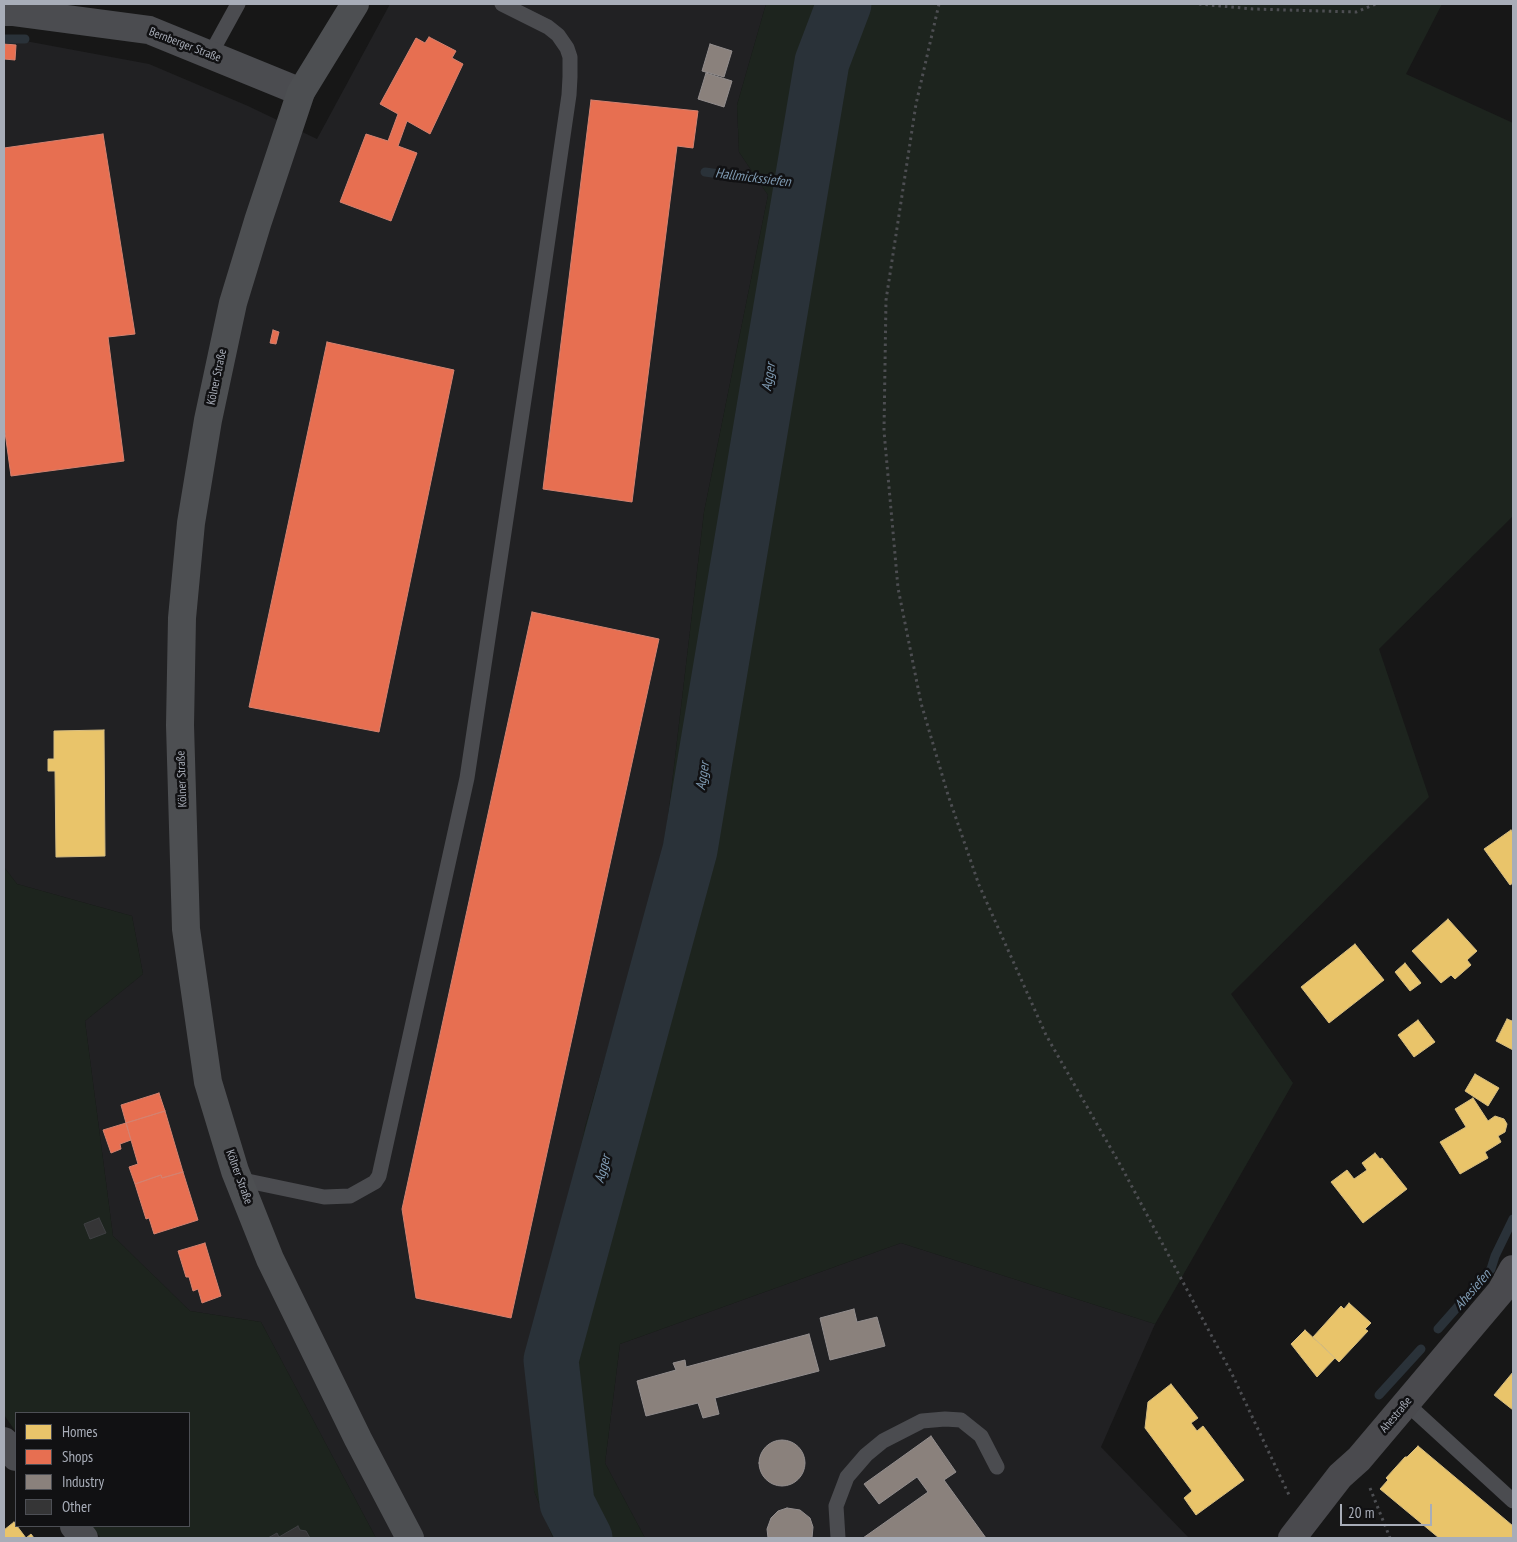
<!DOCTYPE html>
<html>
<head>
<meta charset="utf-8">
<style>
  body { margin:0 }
  #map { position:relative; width:1517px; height:1542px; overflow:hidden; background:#171717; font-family:"PT Sans Narrow",sans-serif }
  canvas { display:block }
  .frame { position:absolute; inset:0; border:5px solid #a8adb8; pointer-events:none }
  .legend { position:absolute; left:15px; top:1412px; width:175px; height:115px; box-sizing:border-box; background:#111113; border:1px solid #4d4f55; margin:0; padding:6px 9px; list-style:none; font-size:15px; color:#a8adb8 }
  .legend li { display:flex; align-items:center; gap:10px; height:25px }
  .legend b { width:25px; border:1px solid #4d4f55 }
  .scale { position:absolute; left:1340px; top:1504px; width:92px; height:22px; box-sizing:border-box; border:2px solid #a8adb8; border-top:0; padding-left:6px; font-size:15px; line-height:18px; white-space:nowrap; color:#a8adb8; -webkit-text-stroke:4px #111113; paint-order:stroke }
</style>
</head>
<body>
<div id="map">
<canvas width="1517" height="1542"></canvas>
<div class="frame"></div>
<ul class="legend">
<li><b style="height:14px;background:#e9c46a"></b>Homes</li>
<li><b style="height:14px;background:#e76f51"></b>Shops</li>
<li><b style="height:14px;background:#8a817c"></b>Industry</li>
<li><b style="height:14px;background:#353536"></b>Other</li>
</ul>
<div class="scale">20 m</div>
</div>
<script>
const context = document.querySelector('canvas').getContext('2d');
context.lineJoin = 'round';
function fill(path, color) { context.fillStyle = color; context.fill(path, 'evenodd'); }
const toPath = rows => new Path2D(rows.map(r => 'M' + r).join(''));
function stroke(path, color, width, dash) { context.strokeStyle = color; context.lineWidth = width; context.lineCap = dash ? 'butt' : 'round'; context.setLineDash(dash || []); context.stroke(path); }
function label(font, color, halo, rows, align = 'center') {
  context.font = font + ' "PT Sans Narrow",sans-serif'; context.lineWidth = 5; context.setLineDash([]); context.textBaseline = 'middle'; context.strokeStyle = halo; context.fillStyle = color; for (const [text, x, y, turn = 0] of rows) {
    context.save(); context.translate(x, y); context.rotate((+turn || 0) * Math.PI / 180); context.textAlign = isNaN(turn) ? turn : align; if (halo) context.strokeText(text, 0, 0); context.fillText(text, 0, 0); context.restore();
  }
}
const built = toPath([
  [390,4,766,4,737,105,739,152,768,195,704,512,663,860,585,1127,534,1491,553,1538,376,1538,261,1322,190,1311,113,1236,85,1021,143,974,132,916,17,884,4,867,4,37,149,64,248,106,317,139],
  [901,1243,1155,1324,1101,1447,1189,1538,645,1538,605,1463,620,1344]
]);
const green = toPath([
  [766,4,1442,4,1406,74,1513,123,1513,516,1379,649,1429,797,1231,994,1293,1083,1155,1324,901,1243,620,1344,605,1463,645,1538,553,1538,534,1491,533,1367,585,1127,663,860,704,512,768,195,739,152,737,105],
  [4,867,17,884,132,916,143,974,85,1021,113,1236,190,1311,261,1322,376,1538,101,1538,90,1526,189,1526,189,1413,16,1413,16,1432,4,1415]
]);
const homes = toPath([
  [104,730,105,856,56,857,55,771,48,771,48,759,54,759,54,731,104,730],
  [1511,830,1513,833,1513,883,1510,885,1484,849,1511,830],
  [1448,919,1477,951,1467,960,1471,965,1455,979,1451,975,1441,983,1412,951,1448,919],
  [1355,944,1384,980,1329,1023,1301,987,1355,944],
  [1405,963,1421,983,1410,991,1395,972,1405,963],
  [1507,1019,1512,1021,1513,1019,1513,1050,1496,1041,1507,1019],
  [1418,1020,1435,1042,1414,1057,1398,1035,1418,1020],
  [1475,1074,1499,1088,1488,1106,1465,1091,1475,1074],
  [1473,1098,1488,1121,1495,1116,1504,1119,1507,1124,1505,1132,1498,1136,1501,1142,1485,1152,1488,1158,1460,1174,1440,1142,1466,1127,1455,1109,1473,1098],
  [1375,1153,1380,1159,1382,1158,1407,1189,1363,1223,1331,1182,1347,1170,1354,1179,1367,1170,1362,1163,1375,1153],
  [1349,1303,1371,1323,1365,1329,1368,1331,1339,1362,1313,1337,1341,1306,1344,1309,1349,1303],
  [1305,1330,1335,1358,1317,1377,1291,1344,1305,1330],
  [1513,1372,1513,1410,1494,1395,1513,1372],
  [1171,1384,1198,1418,1191,1423,1197,1431,1203,1426,1244,1480,1196,1515,1184,1498,1192,1491,1145,1428,1148,1402,1171,1384],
  [1418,1446,1513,1526,1513,1538,1439,1538,1380,1489,1388,1480,1386,1478,1405,1457,1407,1457,1418,1446],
  [14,1522,26,1538,31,1534,34,1538,4,1538,4,1530,14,1522]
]);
const shops = toPath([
  [429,37,456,51,452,58,463,64,430,134,407,121,398,146,417,153,391,221,340,202,366,134,388,141,398,114,380,104,416,38,425,43,429,37],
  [5,44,16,45,15,60,4,59,5,44],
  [591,100,698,111,693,148,677,146,632,502,543,489,591,100],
  [103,134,135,334,108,337,124,461,11,476,4,425,4,148,103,134],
  [273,330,279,332,276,344,270,343,273,330],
  [327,342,454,370,379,732,249,707,327,342],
  [532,612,659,639,511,1318,416,1298,402,1209,532,612],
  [159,1093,165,1111,126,1123,121,1105,159,1093],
  [165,1111,183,1172,162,1178,161,1175,135,1184,129,1167,138,1164,126,1123,165,1111],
  [126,1123,131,1140,120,1144,121,1149,111,1153,103,1130,126,1123],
  [183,1172,198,1220,154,1234,149,1218,146,1219,135,1184,161,1175,162,1178,183,1172],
  [205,1243,221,1296,202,1303,198,1289,193,1291,189,1277,186,1277,178,1251,205,1243]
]);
const industry = toPath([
  [710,44,732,51,724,77,702,71,710,44],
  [706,73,732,81,724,107,698,99,706,73],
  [854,1309,857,1322,877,1317,885,1346,830,1360,820,1318,854,1309],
  [809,1334,819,1371,715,1398,719,1414,703,1418,698,1403,646,1416,637,1381,676,1370,673,1363,685,1360,686,1367,809,1334],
  [931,1436,956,1472,944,1480,986,1538,863,1538,928,1492,917,1477,879,1504,864,1484,931,1436],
  '759 1463a23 23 0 1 1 46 0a23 23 0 1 1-46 0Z',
  [787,1508,800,1510,810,1518,813,1527,812,1538,768,1538,767,1529,771,1518,778,1511,787,1508]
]);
const stream = toPath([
  [4,39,25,39],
  [705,172,801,185],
  [1438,1329,1491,1269,1495,1256,1513,1219],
  [1379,1395,1421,1349]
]);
const river = toPath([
  [585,1538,567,1503,551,1360,690,850,822,62,844,4]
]);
const building = toPath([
  [99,1218,106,1233,90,1239,84,1224,99,1218],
  [298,1526,300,1530,306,1531,310,1538,268,1538,277,1533,279,1537,298,1526]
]);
const path = toPath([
  [939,4,916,104,886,300,884,431,898,588,921,703,948,795,979,885,1046,1035,1122,1168,1232,1374,1289,1495],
  [1199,4,1253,9,1356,12,1376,4],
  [1370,1488,1390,1538]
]);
const lane = toPath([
  [210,55,238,4],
  [238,1179,324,1197,350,1196,375,1182,379,1176,467,778,541,287,569,95,570,77,570,57,567,48,558,35,548,27,502,4],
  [1406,1403,1513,1501],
  [838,1538,836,1506,847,1477,866,1455,883,1441,922,1421,945,1419,961,1420,981,1436,997,1467]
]);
const street = toPath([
  [4,12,14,12,149,30,301,92],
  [4,1441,16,1457],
  [74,1526,84,1538]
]);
const secondary = toPath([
  [1292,1538,1340,1476,1359,1459,1501,1291,1513,1269]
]);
const primary = toPath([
  [355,4,301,92,258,221,233,303,208,420,191,523,182,618,180,725,186,929,208,1082,235,1171,270,1259,358,1439,410,1538]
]);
const streetNames = [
  ["Bernberger Straße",185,45,21],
  ["Kölner Straße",217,377,-78],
  ["Kölner Straße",182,779,-92],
  ["Kölner Straße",239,1177,70],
  ["Ahestraße",1396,1415,-50]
];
const waterNames = [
  ["Hallmickssiefen",753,178,7],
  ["Agger",769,377,-81],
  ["Agger",703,776,-81],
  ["Agger",603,1169,-75],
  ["Ahesiefen",1473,1290,-49]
];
fill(built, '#212123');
fill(green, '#1d241e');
fill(homes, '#e9c46a');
stroke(homes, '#d6bd81', 1);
fill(shops, '#e76f51');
stroke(shops, '#d48270', 1);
fill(industry, '#8a817c');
stroke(industry, '#938e8e', 1);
stroke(stream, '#2a3239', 9);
stroke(river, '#2a3239', 55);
fill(building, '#353536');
stroke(building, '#3f4043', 1);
stroke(path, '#4d4e52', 3, [2.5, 4]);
stroke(lane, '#4b4c50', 15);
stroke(street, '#4b4c50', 28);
stroke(secondary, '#4a4a4e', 28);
stroke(primary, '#4d4f52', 28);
label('12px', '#a8adb8', '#111113', streetNames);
label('italic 14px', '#7f9bb3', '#111113', waterNames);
</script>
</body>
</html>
